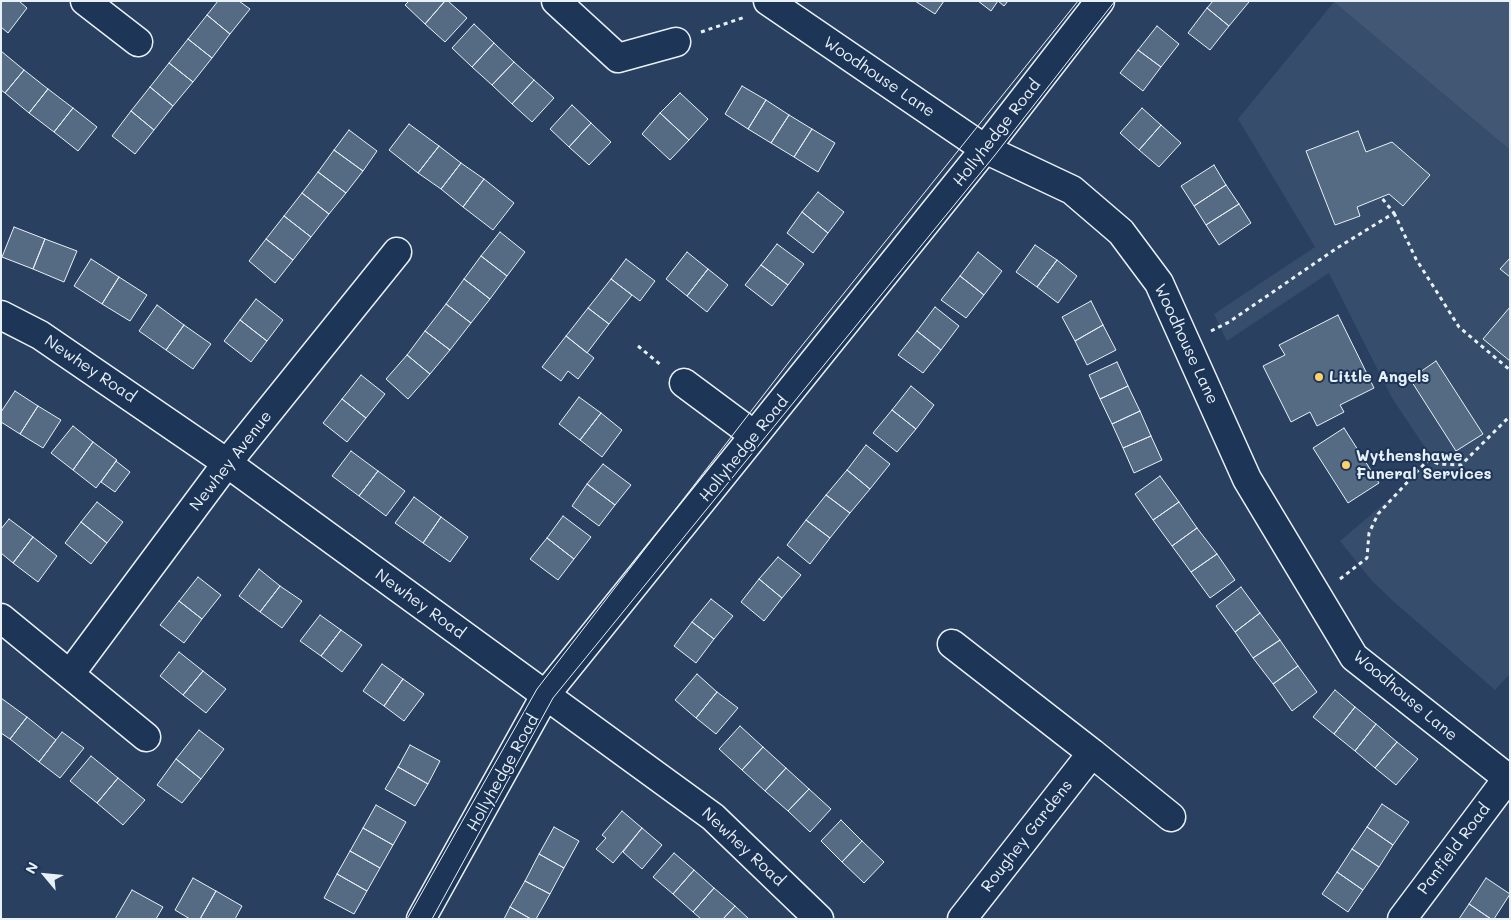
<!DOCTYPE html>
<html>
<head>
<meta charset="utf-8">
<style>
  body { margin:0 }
  #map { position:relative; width:1511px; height:920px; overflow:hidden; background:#294061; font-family:Mali,sans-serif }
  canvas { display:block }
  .frame { position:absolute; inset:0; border:2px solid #e8f1f8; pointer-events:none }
  .north { position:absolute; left:20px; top:850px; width:50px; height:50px; -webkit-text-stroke:4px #1d3557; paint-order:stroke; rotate:298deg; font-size:14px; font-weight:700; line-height:20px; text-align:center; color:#e8f1f8 }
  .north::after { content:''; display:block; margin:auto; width:18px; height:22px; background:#e8f1f8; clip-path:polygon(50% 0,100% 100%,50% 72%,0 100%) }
</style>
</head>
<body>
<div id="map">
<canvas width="1511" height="920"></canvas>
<div class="frame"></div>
<div class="north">N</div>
</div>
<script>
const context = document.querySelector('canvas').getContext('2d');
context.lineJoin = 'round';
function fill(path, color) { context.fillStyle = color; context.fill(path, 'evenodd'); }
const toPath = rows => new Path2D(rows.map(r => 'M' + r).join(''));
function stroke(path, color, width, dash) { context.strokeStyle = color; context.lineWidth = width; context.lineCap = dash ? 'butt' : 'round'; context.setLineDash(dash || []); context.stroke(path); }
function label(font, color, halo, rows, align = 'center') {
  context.font = font + ' Mali,sans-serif'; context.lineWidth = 4; context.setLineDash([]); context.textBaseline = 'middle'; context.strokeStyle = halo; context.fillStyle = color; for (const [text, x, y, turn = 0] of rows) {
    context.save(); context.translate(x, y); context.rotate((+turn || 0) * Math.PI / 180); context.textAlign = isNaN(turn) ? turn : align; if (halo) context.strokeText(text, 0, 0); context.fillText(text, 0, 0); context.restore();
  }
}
const built = toPath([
  [1334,2,1510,150,1510,674,1495,690,1393,601,1372,581,1340,541,1434,461,1392,398,1329,273,1227,341,1214,314,1315,247,1238,119]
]);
const green = toPath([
  [1335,1,1510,1,1510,150,1334,2]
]);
const building = toPath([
  [1,1,19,1,27,8,8,33,1,27,1,1],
  [218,1,239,1,250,9,230,34,207,15,218,1],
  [409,1,445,1,425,24,405,5,409,1],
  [445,1,448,1,467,18,445,42,425,24,445,1],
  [915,1,944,1,935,14,915,1],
  [978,1,1008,1,1004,6,998,1,991,11,978,1],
  [1213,1,1248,1,1249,2,1229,26,1207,8,1213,1],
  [1207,8,1229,26,1210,50,1188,33,1207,8],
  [207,15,230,34,212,58,188,39,207,15],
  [474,24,494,43,472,67,452,48,474,24],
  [1157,26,1179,44,1161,67,1138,50,1157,26],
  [188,39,212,58,193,82,169,63,188,39],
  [494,43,514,62,492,85,472,67,494,43],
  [1138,50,1161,67,1143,91,1120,73,1138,50],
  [1,51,24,70,5,93,1,90,1,51],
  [514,62,534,80,512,104,492,85,514,62],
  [169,63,193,82,173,106,150,87,169,63],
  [24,70,48,89,29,113,5,93,24,70],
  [534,80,554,98,532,122,512,104,534,80],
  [742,86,766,100,748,129,725,114,742,86],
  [150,87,173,106,154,130,131,111,150,87],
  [48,89,73,108,54,132,29,113,48,89],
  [680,93,708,119,689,140,660,113,680,93],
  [766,100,789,115,771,143,748,129,766,100],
  [572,105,591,123,569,147,550,129,572,105],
  [73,108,97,127,78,151,54,132,73,108],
  [1142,108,1161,125,1139,150,1120,133,1142,108],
  [131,111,154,130,135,154,112,136,131,111],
  [660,113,689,140,670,160,642,134,660,113],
  [789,115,812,129,794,157,771,143,789,115],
  [591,123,611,142,589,165,569,147,591,123],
  [409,124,439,146,418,173,389,150,409,124],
  [1161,125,1181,143,1159,167,1139,150,1161,125],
  [812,129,835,143,818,172,794,157,812,129],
  [349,130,377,151,363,171,334,150,349,130],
  [1358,131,1366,152,1392,142,1430,175,1403,206,1389,194,1357,207,1360,216,1335,225,1306,151,1358,131],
  [439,146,461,163,441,189,418,173,439,146],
  [334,150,363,171,346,193,318,172,334,150],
  [461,163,484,179,463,207,441,189,461,163],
  [1214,165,1226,185,1194,206,1181,186,1214,165],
  [318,172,346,193,329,214,302,193,318,172],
  [484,179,514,203,493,230,463,207,484,179],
  [1226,185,1239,204,1206,225,1194,206,1226,185],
  [818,192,844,212,828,233,802,212,818,192],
  [302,193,329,214,311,237,284,216,302,193],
  [1239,204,1251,223,1219,245,1206,225,1239,204],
  [802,212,828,233,813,253,787,233,802,212],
  [284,216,311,237,293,260,266,239,284,216],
  [14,227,45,239,33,269,2,257,14,227],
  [500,232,525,252,507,276,481,256,500,232],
  [45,239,77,251,64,282,33,269,45,239],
  [266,239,293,260,275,283,249,261,266,239],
  [777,244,804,264,788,285,761,265,777,244],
  [1035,245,1057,260,1037,287,1016,272,1035,245],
  [687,252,708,269,687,296,666,279,687,252],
  [978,252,1002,271,984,295,960,276,978,252],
  [481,256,507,276,490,299,464,279,481,256],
  [1510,258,1510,277,1500,269,1510,258],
  [91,259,119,277,102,304,74,286,91,259],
  [626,259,655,281,640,301,611,279,626,259],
  [1057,260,1077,276,1058,303,1037,287,1057,260],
  [761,265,788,285,772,306,745,285,761,265],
  [708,269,728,285,707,312,687,296,708,269],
  [960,276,984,295,966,318,941,300,960,276],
  [119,277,147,295,130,321,102,304,119,277],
  [464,279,490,299,471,323,446,304,464,279],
  [611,279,632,295,609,324,588,308,611,279],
  [256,299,283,320,267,341,240,320,256,299],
  [1091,301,1103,325,1075,341,1062,317,1091,301],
  [446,304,471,323,450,350,425,331,446,304],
  [157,305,184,325,166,350,139,331,157,305],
  [935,307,959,326,941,350,917,331,935,307],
  [1510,307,1510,361,1483,339,1510,307],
  [588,308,609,324,587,353,566,336,588,308],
  [1338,315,1374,388,1340,405,1344,412,1317,426,1310,412,1291,422,1263,366,1285,355,1279,345,1338,315],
  [240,320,267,341,251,362,224,341,240,320],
  [184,325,211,344,193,369,166,350,184,325],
  [1103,325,1116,350,1087,365,1075,341,1103,325],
  [425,331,450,350,430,374,407,355,425,331],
  [917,331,941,350,923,373,898,355,917,331],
  [566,336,594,358,578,379,568,371,561,381,542,367,566,336],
  [407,355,430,374,408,399,386,379,407,355],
  [1436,361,1483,434,1456,451,1410,379,1436,361],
  [1117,362,1128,386,1100,399,1089,375,1117,362],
  [361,375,385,394,366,418,342,399,361,375],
  [911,386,934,405,916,429,892,410,911,386],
  [1128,386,1140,411,1112,424,1100,399,1128,386],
  [15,391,38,406,20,434,1,422,1,412,15,391],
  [579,397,601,413,580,440,559,424,579,397],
  [342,399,366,418,347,442,323,423,342,399],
  [38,406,61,420,43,448,20,434,38,406],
  [892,410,916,429,897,452,873,433,892,410],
  [1140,411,1151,436,1123,448,1112,424,1140,411],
  [601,413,622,430,602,457,580,440,601,413],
  [73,426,93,442,73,470,51,453,73,426],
  [1344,428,1379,483,1348,503,1313,448,1344,428],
  [1151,436,1162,460,1134,473,1123,448,1151,436],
  [93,442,117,460,96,488,73,470,93,442],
  [866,445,890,464,870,489,847,470,866,445],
  [351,451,378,471,359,496,332,476,351,451],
  [116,461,130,472,115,492,101,482,116,461],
  [603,464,631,485,615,505,587,484,603,464],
  [847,470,870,489,850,513,826,495,847,470],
  [378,471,405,491,386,516,359,496,378,471],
  [1160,476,1179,502,1153,520,1135,494,1160,476],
  [587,484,615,505,599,526,572,506,587,484],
  [826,495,850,513,830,538,806,520,826,495],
  [414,497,441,517,423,543,395,523,414,497],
  [97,502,123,522,107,543,81,522,97,502],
  [1179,502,1197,528,1172,546,1153,520,1179,502],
  [563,516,591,537,574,559,547,538,563,516],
  [441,517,468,537,450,562,423,543,441,517],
  [9,519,33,537,13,563,1,553,1,529,9,519],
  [806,520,830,538,810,564,787,545,806,520],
  [81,522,107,543,91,564,65,543,81,522],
  [1197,528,1217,554,1191,572,1172,546,1197,528],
  [33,537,57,556,38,582,13,563,33,537],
  [547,538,574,559,558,580,530,559,547,538],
  [1217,554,1235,580,1210,598,1191,572,1217,554],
  [778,557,801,575,782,598,759,579,778,557],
  [259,569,280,586,260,612,239,596,259,569],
  [198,577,221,595,202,619,179,601,198,577],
  [759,579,782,598,764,621,741,602,759,579],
  [280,586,302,601,282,628,260,612,280,586],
  [1241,587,1260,613,1235,632,1216,606,1241,587],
  [711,599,733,616,714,639,692,622,711,599],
  [179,601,202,619,184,643,160,625,179,601],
  [1260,613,1280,640,1253,658,1235,632,1260,613],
  [320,615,341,630,321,656,300,641,320,615],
  [692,622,714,639,696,663,674,646,692,622],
  [341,630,362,645,342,672,321,656,341,630],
  [1280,640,1298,666,1273,684,1253,658,1280,640],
  [179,652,203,671,183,695,160,676,179,652],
  [382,664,403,679,384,706,363,691,382,664],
  [1298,666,1317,692,1292,711,1273,684,1298,666],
  [203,671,226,689,206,713,183,695,203,671],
  [697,674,717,692,696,718,675,700,697,674],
  [403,679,424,694,404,721,384,706,403,679],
  [1335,690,1355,707,1334,734,1313,717,1335,690],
  [717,692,738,708,716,734,696,718,717,692],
  [1,698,27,717,10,739,1,733,1,698],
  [1355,707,1376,724,1355,751,1334,734,1355,707],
  [27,717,56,740,39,762,10,739,27,717],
  [1376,724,1397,742,1375,768,1355,751,1376,724],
  [740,726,763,747,742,770,719,749,740,726],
  [199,730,224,749,201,779,176,759,199,730],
  [62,732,84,748,60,778,39,762,62,732],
  [1397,742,1418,759,1396,785,1375,768,1397,742],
  [410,745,440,761,428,784,398,767,410,745],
  [763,747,786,768,765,791,742,770,763,747],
  [91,756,118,778,97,803,70,781,91,756],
  [176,759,201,779,182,803,157,785,176,759],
  [398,767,428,784,415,806,385,789,398,767],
  [786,768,809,789,788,811,765,791,786,768],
  [118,778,145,800,123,825,97,803,118,778],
  [809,789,831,809,810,832,788,811,809,789],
  [1382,804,1409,822,1393,845,1367,827,1382,804],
  [376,805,406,822,393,845,363,828,376,805],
  [622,811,642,828,613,863,596,849,606,838,602,835,622,811],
  [841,820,862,841,842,862,821,841,841,820],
  [554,827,579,841,564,868,539,854,554,827],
  [1367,827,1393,845,1379,867,1352,849,1367,827],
  [363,828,393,845,380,868,350,851,363,828],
  [642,828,662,845,642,869,623,852,642,828],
  [862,841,884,862,864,883,842,862,862,841],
  [1352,849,1379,867,1363,890,1337,872,1352,849],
  [350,851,380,868,367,891,337,874,350,851],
  [674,853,694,870,673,894,653,877,674,853],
  [539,854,564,868,550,894,525,881,539,854],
  [694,870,714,888,693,912,673,894,694,870],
  [1337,872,1363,890,1348,912,1322,894,1337,872],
  [337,874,367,891,354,914,324,898,337,874],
  [193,878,216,891,200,919,190,919,175,910,193,878],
  [1486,878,1510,894,1494,919,1491,919,1469,904,1486,878],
  [525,881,550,894,536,919,531,919,510,907,525,881],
  [714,888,735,906,723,919,701,919,693,912,714,888],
  [132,890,163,907,156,919,115,919,132,890],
  [216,891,242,906,235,919,200,919,216,891],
  [1469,904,1491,919,1459,919,1469,904],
  [735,906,749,919,723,919,735,906],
  [510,907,531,919,504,919,510,907]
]);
const path = toPath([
  [701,32,745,17],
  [1394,213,1416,259,1459,327,1510,370],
  [1211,331,1229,322,1337,248,1394,213,1381,197],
  [638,346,662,366],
  [1340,579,1367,558,1369,533,1378,514,1426,462,1431,461,1439,464,1461,465,1510,416]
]);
const minor = toPath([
  [85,1,138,42],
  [556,1,618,58,676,42],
  [768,1,985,149,1072,190,1121,232,1159,283,1247,479,1354,657,1510,780],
  [1,315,40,335,227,463,713,817,819,919],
  [684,383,754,435],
  [1,618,146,737],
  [952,644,1092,753],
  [70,674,227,463,397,252],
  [421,919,546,694,985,149,1100,1],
  [962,919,1092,753,1171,817],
  [1402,919,1507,779]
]);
const tram = toPath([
  [407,919,537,689,792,358,1078,1],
  [432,919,553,698,995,155,1115,1]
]);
const markers = [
  [1319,377,5,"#ffd166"],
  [1346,465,5,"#ffd166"]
];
const streetNames = [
  ["Woodhouse Lane",879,77,34],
  ["Hollyhedge Road",997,133,-52],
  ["Woodhouse Lane",1186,344,65],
  ["Newhey Road",90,369,34],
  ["Hollyhedge Road",744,449,-51],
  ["Newhey Avenue",231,461,-52],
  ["Newhey Road",420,604,36],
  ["Woodhouse Lane",1405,696,40],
  ["Hollyhedge Road",503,773,-61],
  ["Roughey Gardens",1027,836,-52],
  ["Newhey Road",743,847,43],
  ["Panfield Road",1454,849,-53]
];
const poiNames = [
  ["Little Angels",1329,377],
  ["Wythenshawe",1356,456],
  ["Funeral Services",1356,474]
];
fill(built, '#364d6b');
fill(green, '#415774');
fill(building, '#556a83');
stroke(building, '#e8f1f8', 1);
stroke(minor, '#e8f1f8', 31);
stroke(path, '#e8f1f8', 3, [4, 4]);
stroke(minor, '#1d3557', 28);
stroke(tram, '#e8f1f8', 1);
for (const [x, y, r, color] of markers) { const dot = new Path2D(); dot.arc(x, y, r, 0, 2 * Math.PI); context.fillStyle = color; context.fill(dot); stroke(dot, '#1d3557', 2); }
label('16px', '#e8f1f8', '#1d3557', streetNames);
label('bold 16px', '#e8f1f8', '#1d3557', poiNames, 'left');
</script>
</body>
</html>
